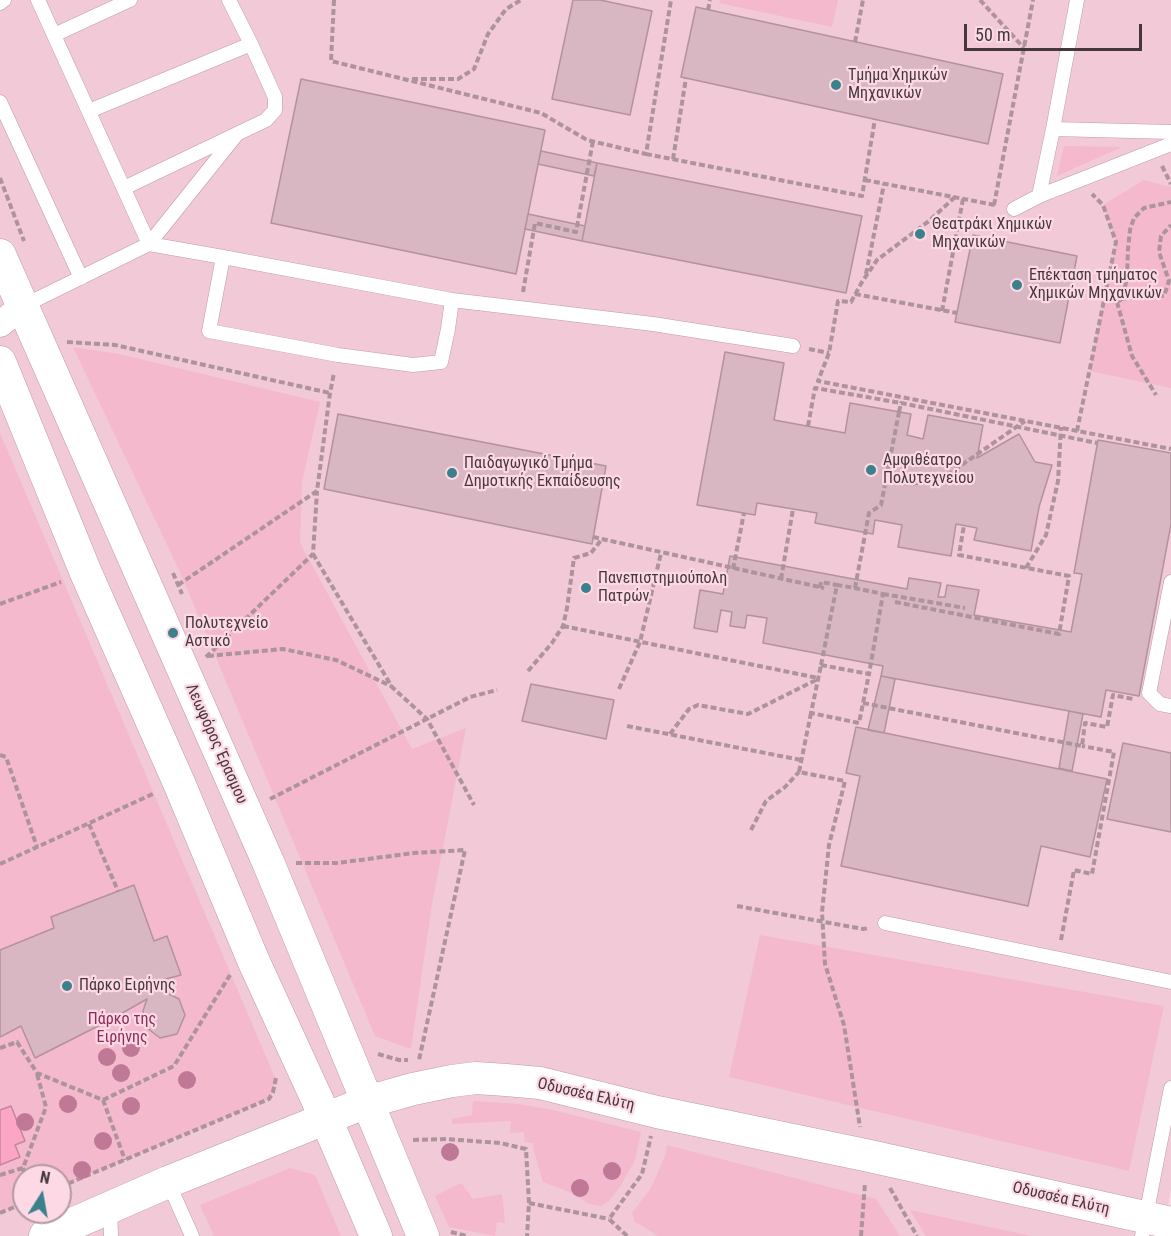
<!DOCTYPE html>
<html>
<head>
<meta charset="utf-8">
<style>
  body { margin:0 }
  #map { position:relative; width:1171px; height:1236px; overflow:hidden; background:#fdd9e5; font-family:"Roboto Condensed",sans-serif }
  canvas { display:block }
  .north { position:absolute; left:12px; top:1164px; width:60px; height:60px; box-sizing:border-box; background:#fdd9e5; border:2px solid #b399a1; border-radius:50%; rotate:11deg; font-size:16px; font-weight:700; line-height:24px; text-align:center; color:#45383c }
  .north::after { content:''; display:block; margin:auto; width:21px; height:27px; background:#3a818b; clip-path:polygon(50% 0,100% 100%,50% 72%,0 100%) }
  .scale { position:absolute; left:964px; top:24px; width:178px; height:27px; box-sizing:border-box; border:3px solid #45383c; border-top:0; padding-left:8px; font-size:18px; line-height:21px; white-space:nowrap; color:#45383c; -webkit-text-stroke:4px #fdd9e5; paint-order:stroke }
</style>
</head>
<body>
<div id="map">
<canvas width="1171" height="1236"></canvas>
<div class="north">N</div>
<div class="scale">50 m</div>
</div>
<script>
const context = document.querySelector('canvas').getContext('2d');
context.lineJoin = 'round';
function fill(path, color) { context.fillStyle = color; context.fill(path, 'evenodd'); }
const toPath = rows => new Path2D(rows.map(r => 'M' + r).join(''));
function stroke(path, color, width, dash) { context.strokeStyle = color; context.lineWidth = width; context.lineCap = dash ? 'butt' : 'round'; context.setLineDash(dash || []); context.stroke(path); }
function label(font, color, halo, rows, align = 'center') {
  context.font = font + ' "Roboto Condensed",sans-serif'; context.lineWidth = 4.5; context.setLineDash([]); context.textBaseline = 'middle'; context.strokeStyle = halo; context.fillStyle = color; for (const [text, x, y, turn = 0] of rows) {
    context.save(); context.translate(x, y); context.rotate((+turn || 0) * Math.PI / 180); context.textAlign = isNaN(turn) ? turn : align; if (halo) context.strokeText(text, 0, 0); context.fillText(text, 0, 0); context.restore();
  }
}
const built = toPath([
  [0,0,1171,0,1171,1190,1163,1233,1171,1236,0,1236],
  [24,1176,60,1176,60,1212,24,1212]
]);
const green = toPath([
  [720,0,838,0,832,27,719,3],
  [1064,146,1122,147,1057,176],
  [1144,180,1171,187,1171,388,1089,371,1116,242,1103,205],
  [73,347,119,354,320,402,302,482,300,543,412,749,466,728,432,904,411,1049,375,1036,180,572],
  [0,433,276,1080,273,1092,269,1099,60,1187,60,1176,24,1176,24,1203,0,1213],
  [760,935,1164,1006,1129,1171,729,1077],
  [473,1101,519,1104,553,1110,641,1132,635,1160,620,1187,609,1201,601,1206,589,1204,569,1192,543,1182,534,1151,533,1143,525,1142,524,1132,510,1133,511,1121,452,1124,452,1119,472,1115],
  [667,1145,876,1199,900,1236,657,1236,654,1233,635,1222,632,1213,651,1188,666,1153],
  [290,1168,315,1175,341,1236,214,1236,200,1205],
  [461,1183,473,1199,502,1194,505,1223,497,1222,495,1236,449,1227,435,1196],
  [910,1210,1031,1236,926,1236]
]);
const water = toPath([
  [11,1106,25,1141,15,1145,20,1157,0,1165,0,1110,11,1106]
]);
const building = toPath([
  [573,0,600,0,652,11,630,115,552,99,573,0],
  [696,7,1003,74,988,144,681,77,696,7],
  [301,79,545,130,516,274,271,223,301,79],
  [541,151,597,163,594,176,538,164,541,151],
  [597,163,862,216,846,293,582,241,597,163],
  [528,214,585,226,582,241,525,229,528,214],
  [973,235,1077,256,1060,343,955,322,973,235],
  [725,352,784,363,774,420,845,433,850,403,911,414,907,435,923,439,928,415,983,425,977,458,1019,434,1035,462,1052,465,1039,507,1031,551,974,540,977,528,956,524,951,556,898,547,902,525,875,520,873,534,815,523,817,513,757,503,755,515,697,505,725,352],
  [338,414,606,466,592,544,324,489,338,414],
  [1098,440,1171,453,1171,524,1139,696,1106,690,1101,717,881,676,883,666,763,643,767,618,747,615,745,628,730,626,732,612,721,610,717,632,694,628,700,590,723,594,730,556,907,589,909,578,941,583,938,597,945,597,947,585,979,590,974,615,1071,632,1082,574,1074,573,1098,440],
  [881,676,895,679,884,733,868,730,881,676],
  [531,684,614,700,606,739,522,721,531,684],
  [1069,711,1083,714,1072,771,1059,768,1069,711],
  [856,727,1107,779,1090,857,1041,846,1028,906,841,866,860,776,846,773,856,727],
  [1123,743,1171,753,1171,832,1107,819,1123,743],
  [134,885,154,941,167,936,181,975,162,980,169,994,179,999,185,1015,177,1034,160,1038,147,1028,144,1021,143,1011,147,999,110,1020,35,1058,21,1026,0,1037,0,950,54,928,51,917,134,885]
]);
const path = toPath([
  [334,0,331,61,541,113,587,140,646,154,671,0],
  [980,0,1024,48],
  [708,10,710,0],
  [855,42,863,0],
  [412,79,458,79,474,69,488,34,506,9,521,0],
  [646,154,862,196,875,119],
  [673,159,686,78],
  [1162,166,1171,184],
  [0,178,24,241],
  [865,180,995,205],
  [955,197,929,221,877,260,862,282,851,302,838,301,829,353,818,381,1171,449],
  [994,205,1033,0],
  [866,274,884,184],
  [1107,287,1117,302,1132,356,1156,395],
  [523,292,535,223,576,232,593,141],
  [855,294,957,313],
  [1122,299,1136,296,1164,296,1169,281,1159,252,1161,236,1171,225],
  [1117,302,1122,299,1127,278,1128,249,1130,230,1134,218,1144,208,1171,202],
  [942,311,963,199],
  [67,342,115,345,330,393],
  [809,349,829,353],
  [1077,431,1116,242,1103,205,1092,194],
  [886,479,910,484,943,478,1025,421],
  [593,537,824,588],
  [313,554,392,687,427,719,474,805],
  [1026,568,1046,535,1058,481,1061,427],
  [733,569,744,513],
  [173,573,182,594],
  [781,579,793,509],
  [178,585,317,491,330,393,334,373],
  [820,588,821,582,837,585],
  [855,588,869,513,881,505,899,412],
  [883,594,965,608],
  [895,602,1059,634,1069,576,959,555,964,525],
  [0,604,61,582],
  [563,626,818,678],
  [208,656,283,649,336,660,391,686],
  [206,657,313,554,317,492],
  [821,665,837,585,855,588,883,594,869,674],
  [821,665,869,674,859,723,811,713,821,665],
  [528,671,552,643,563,626,567,608,574,558,591,553,602,539],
  [619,689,640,642,661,553],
  [863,703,1082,746,1085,723,1107,727,1113,695,1133,699],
  [811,713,799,772,845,781,829,845,822,912,825,964,844,1025,860,1127],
  [627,726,801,760],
  [670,734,689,709,698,705,748,714,818,679],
  [0,755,6,757,37,847],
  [270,799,470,697,497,690],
  [89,824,118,891],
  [751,830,766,801,785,787,799,772],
  [296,863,337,863,414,853,465,850,419,1060],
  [0,864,155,793],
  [737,906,863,929,869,928],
  [1061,940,1074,870,1092,874,1114,752,1082,746],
  [0,1048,17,1042,37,1073,103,1100,125,1160],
  [378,1054,399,1060,408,1060],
  [103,1100,174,1066,230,975],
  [413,1140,446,1139,500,1143,526,1149,529,1203,527,1236],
  [23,1168,25,1176],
  [0,1175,23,1168,46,1107,37,1074],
  [60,1187,269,1099,273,1092,276,1078],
  [890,1188,917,1236],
  [529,1203,609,1219],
  [0,1213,24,1203],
  [451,1232,467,1236],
  [627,1236,609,1219,642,1174,651,1136],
  [861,1236,865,1183]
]);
const service = toPath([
  [38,0,149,244,237,134],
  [0,3,4,0],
  [54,35,130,0],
  [0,102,81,278],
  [89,111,251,44,229,0],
  [1053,129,1077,0],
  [124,188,266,120,275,110,275,97,251,44],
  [1039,196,1171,144],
  [1014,209,1039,196,1053,129,1171,132],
  [452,300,653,324,793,346],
  [23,306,149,244,223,257,452,300,448,329,441,362,413,365,338,355,209,331,223,257],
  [1171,582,1149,693,1160,704,1171,706],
  [885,923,1171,982],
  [168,1182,192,1236],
  [110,1208,111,1236],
  [1142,1236,1171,1088]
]);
const minor = toPath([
  [0,324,23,306]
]);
const tertiary = toPath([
  [0,255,268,862,423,1236],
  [0,362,86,573,179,783,254,962,326,1119,376,1236],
  [45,1236,168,1182,367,1102,413,1089,452,1081,476,1078,506,1080,540,1083,657,1112,865,1155,1171,1223]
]);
const pathBridge = toPath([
  [899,412,901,403,1097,443],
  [808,426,815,388,901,403]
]);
const trees = [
  [131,1048],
  [107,1057],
  [121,1073],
  [187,1080],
  [68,1104],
  [131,1106],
  [25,1122],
  [103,1141],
  [450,1152],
  [82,1170],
  [612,1171],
  [580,1188]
];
const markers = [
  [836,85,6,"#3a818b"],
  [920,234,6,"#3a818b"],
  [1017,285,6,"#3a818b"],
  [871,470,6,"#3a818b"],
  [452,473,6,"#3a818b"],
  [586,588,6,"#3a818b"],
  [173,633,6,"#3a818b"],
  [67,986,6,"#3a818b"]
];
const poiNames = [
  ["Τμήμα Χημικών",848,76],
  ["Μηχανικών",848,94],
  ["Θεατράκι Χημικών",932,225],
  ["Μηχανικών",932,243],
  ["Επέκταση τμήματος",1029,276],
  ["Χημικών Μηχανικών",1029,294],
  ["Αμφιθέατρο",883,461],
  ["Πολυτεχνείου",883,479],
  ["Παιδαγωγικό Τμήμα",464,464],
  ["Δημοτικής Εκπαίδευσης",464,482],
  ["Πανεπιστημιούπολη",598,579],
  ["Πατρών",598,597],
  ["Πολυτεχνείο",185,624],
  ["Αστικό",185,642],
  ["Πάρκο Ειρήνης",79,986]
];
const streetNames = [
  ["Λεωφόρος Έρασμου",216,744,66],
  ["Οδυσσέα Ελύτη",586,1095,13],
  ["Οδυσσέα Ελύτη",1061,1199,13]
];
const parkNames = [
  ["Πάρκο της",122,1020],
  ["Ειρήνης",122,1038]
];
fill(built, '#f2c9d7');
fill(green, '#f4b9cd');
fill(water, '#fca6c5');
stroke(water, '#c5859c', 1.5);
fill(building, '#d9b7c2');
stroke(building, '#b3929d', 1.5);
stroke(service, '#bd9ca7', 15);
stroke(minor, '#bd9ca7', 27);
stroke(tertiary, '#bd9ca7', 33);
stroke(path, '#ad939b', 4, [6, 3]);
stroke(service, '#fff', 14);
stroke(minor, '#fff', 26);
stroke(tertiary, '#fff', 32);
stroke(pathBridge, '#ad939b', 4, [6, 3]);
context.fillStyle = '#bf7996';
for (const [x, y] of trees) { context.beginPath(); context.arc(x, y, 9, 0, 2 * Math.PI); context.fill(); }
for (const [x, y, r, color] of markers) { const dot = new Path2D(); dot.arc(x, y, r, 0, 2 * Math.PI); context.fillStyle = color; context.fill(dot); stroke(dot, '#fdd9e5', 2); }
label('16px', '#45383c', '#fdd9e5', poiNames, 'left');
label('16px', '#45383c', '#fdd9e5', streetNames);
label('16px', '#8c2b56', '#fdd9e5', parkNames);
</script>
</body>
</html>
